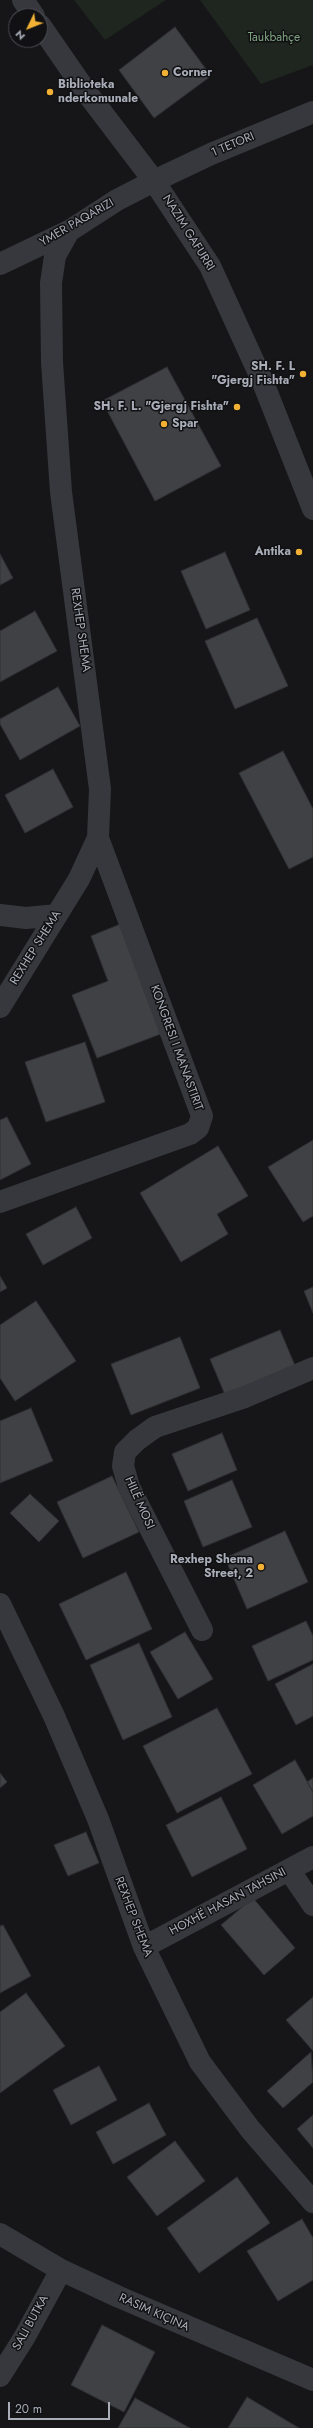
<!DOCTYPE html>
<html>
<head>
<meta charset="utf-8">
<style>
  body { margin:0 }
  #map { position:relative; width:313px; height:2428px; overflow:hidden; background:#161618; font-family:Jost,sans-serif }
  canvas { display:block }
  .north { position:absolute; left:8px; top:8px; width:40px; height:40px; box-sizing:border-box; background:#111113; border:1px solid #4d4f55; border-radius:50%; rotate:227deg; font-size:11px; font-weight:700; line-height:16px; text-align:center; color:#a8adb8 }
  .north::after { content:''; display:block; margin:auto; width:14px; height:18px; background:#f2b134; clip-path:polygon(50% 0,100% 100%,50% 72%,0 100%) }
  .scale { position:absolute; left:8px; top:2402px; width:102px; height:18px; box-sizing:border-box; border:2px solid #a8adb8; border-top:0; padding-left:5px; font-size:12px; line-height:14px; white-space:nowrap; color:#a8adb8; -webkit-text-stroke:3px #111113; paint-order:stroke }
</style>
</head>
<body>
<div id="map">
<canvas width="313" height="2428"></canvas>
<div class="north">N</div>
<div class="scale">20 m</div>
</div>
<script>
const context = document.querySelector('canvas').getContext('2d');
context.lineJoin = 'round';
function fill(path, color) { context.fillStyle = color; context.fill(path, 'evenodd'); }
const toPath = rows => new Path2D(rows.map(r => 'M' + r).join(''));
function stroke(path, color, width, dash) { context.strokeStyle = color; context.lineWidth = width; context.lineCap = dash ? 'butt' : 'round'; context.setLineDash(dash || []); context.stroke(path); }
function label(font, color, halo, rows, align = 'center') {
  context.font = font + ' Jost,sans-serif'; context.lineWidth = 3; context.setLineDash([]); context.textBaseline = 'middle'; context.strokeStyle = halo; context.fillStyle = color; for (const [text, x, y, turn = 0] of rows) {
    context.save(); context.translate(x, y); context.rotate((+turn || 0) * Math.PI / 180); context.textAlign = isNaN(turn) ? turn : align; if (halo) context.strokeText(text, 0, 0); context.fillText(text, 0, 0); context.restore();
  }
}
const green = toPath([
  [74,0,166,0,105,40],
  [200,0,313,0,313,65,261,84]
]);
const building = toPath([
  [175,27,211,76,154,118,119,70,175,27],
  [167,367,221,466,155,501,102,401,167,367],
  [225,552,250,610,206,629,181,571,225,552],
  [0,554,13,578,0,585,0,554],
  [35,611,57,651,0,682,0,631,35,611],
  [257,618,288,686,235,709,205,641,257,618],
  [58,687,80,726,20,760,0,724,0,719,58,687],
  [283,751,313,809,313,857,289,869,239,773,283,751],
  [53,769,73,807,25,833,5,795,53,769],
  [123,923,166,1032,97,1058,72,995,108,981,91,936,123,923],
  [85,1042,105,1102,46,1122,25,1062,85,1042],
  [7,1117,31,1164,0,1180,0,1120,7,1117],
  [313,1140,313,1216,303,1222,268,1167,313,1140],
  [218,1146,248,1196,217,1214,228,1234,181,1262,140,1193,218,1146],
  [76,1207,92,1238,43,1265,26,1234,76,1207],
  [0,1276,7,1288,0,1292,0,1276],
  [313,1287,313,1313,304,1291,313,1287],
  [36,1301,76,1361,15,1401,0,1378,0,1325,36,1301],
  [280,1330,296,1368,226,1397,210,1359,280,1330],
  [180,1337,200,1388,131,1415,111,1364,180,1337],
  [31,1408,53,1461,0,1483,0,1421,31,1408],
  [222,1433,237,1470,188,1491,172,1454,222,1433],
  [112,1476,139,1532,83,1558,57,1502,112,1476],
  [232,1480,252,1527,203,1547,184,1501,232,1480],
  [30,1494,59,1521,39,1542,10,1513,30,1494],
  [285,1531,308,1582,247,1609,225,1558,285,1531],
  [126,1572,152,1629,86,1660,59,1604,126,1572],
  [306,1621,313,1636,313,1660,268,1681,252,1646,306,1621],
  [185,1632,213,1679,178,1699,150,1652,185,1632],
  [139,1643,172,1717,123,1740,90,1665,139,1643],
  [313,1664,313,1716,296,1725,275,1684,313,1664],
  [217,1708,252,1774,177,1813,143,1746,217,1708],
  [295,1760,313,1792,313,1816,282,1834,253,1785,295,1760],
  [0,1773,7,1782,0,1788,0,1773],
  [313,1778,313,1792,307,1782,313,1778],
  [221,1797,247,1849,192,1877,166,1825,221,1797],
  [86,1832,99,1863,68,1876,54,1845,86,1832],
  [253,1898,295,1948,264,1975,221,1925,253,1898],
  [3,1925,31,1976,0,1993,0,1926,3,1925],
  [26,1993,65,2046,0,2093,0,2012,26,1993],
  [313,1997,313,2051,286,2020,313,1997],
  [311,2052,313,2082,283,2108,267,2091,311,2052],
  [99,2066,117,2100,71,2125,53,2090,99,2066],
  [149,2103,166,2135,113,2164,96,2132,149,2103],
  [313,2115,313,2148,297,2129,313,2115],
  [175,2141,205,2181,157,2216,127,2177,175,2141],
  [237,2177,270,2223,199,2273,167,2228,237,2177],
  [302,2219,313,2238,313,2280,278,2301,247,2251,302,2219],
  [102,2325,155,2352,124,2412,71,2385,102,2325],
  [247,2397,299,2428,228,2428,247,2397],
  [135,2398,190,2428,118,2428,135,2398]
]);
const minor = toPath([
  [23,0,34,16],
  [40,25,87,93,154,181,210,266,262,380,313,509],
  [0,264,69,231,117,200,154,181,211,154,313,112],
  [0,915,26,918,57,915],
  [0,1007,79,879,98,838,100,789,61,492,52,362,51,283,55,256,69,231],
  [0,1202,190,1134,198,1128,202,1116,98,838],
  [0,1604,54,1716,98,1819,144,1947,200,2062,250,2129,313,2202],
  [202,1630,129,1487,123,1466,125,1452,137,1440,155,1427,245,1397,313,1368],
  [289,1870,313,1905],
  [144,1947,313,1857],
  [0,2234,61,2270,119,2297,313,2380],
  [0,2376,24,2338,61,2270]
]);
const markers = [
  [165,73,4,"#f2b134"],
  [50,92,4,"#f2b134"],
  [303,374,4,"#f2b134"],
  [237,407,4,"#f2b134"],
  [164,424,4,"#f2b134"],
  [299,552,4,"#f2b134"],
  [261,1567,4,"#f2b134"]
];
const parkNames = [
  ["Taukbahçe",274,38]
];
const poiNames = [
  ["Corner",173,73,"left"],
  ["Biblioteka",58,85,"left"],
  ["nderkomunale",58,99,"left"],
  ["SH. F. L",295,367],
  ["\"Gjergj Fishta\"",295,381],
  ["SH. F. L. \"Gjergj Fishta\"",229,407],
  ["Spar",172,424,"left"],
  ["Antika",291,552],
  ["Rexhep Shema",253,1560],
  ["Street, 2",253,1574]
];
const streetNames = [
  ["1 TETORI",233,145,-23],
  ["YMER PAQARIZI",77,223,-30],
  ["NAZIM GAFURRI",188,233,58],
  ["REXHEP SHEMA",80,630,82],
  ["REXHEP SHEMA",36,948,-58],
  ["KONGRESI I MANASTIRIT",176,1048,70],
  ["HILË MOSI",139,1503,66],
  ["HOXHË HASAN TAHSINI",228,1902,-28],
  ["REXHEP SHEMA",133,1917,69],
  ["RASIM KIÇINA",154,2313,24],
  ["SALI BUTKA",31,2323,-61]
];
fill(green, '#1e261f');
fill(building, '#404145');
stroke(building, '#303034', 1);
stroke(minor, '#37383d', 22);
for (const [x, y, r, color] of markers) { const dot = new Path2D(); dot.arc(x, y, r, 0, 2 * Math.PI); context.fillStyle = color; context.fill(dot); stroke(dot, '#111113', 1.5); }
label('12px', '#7fa381', '#111113', parkNames);
label('bold 12px', '#a8adb8', '#111113', poiNames, 'right');
label('12px', '#a8adb8', '#111113', streetNames);
</script>
</body>
</html>
